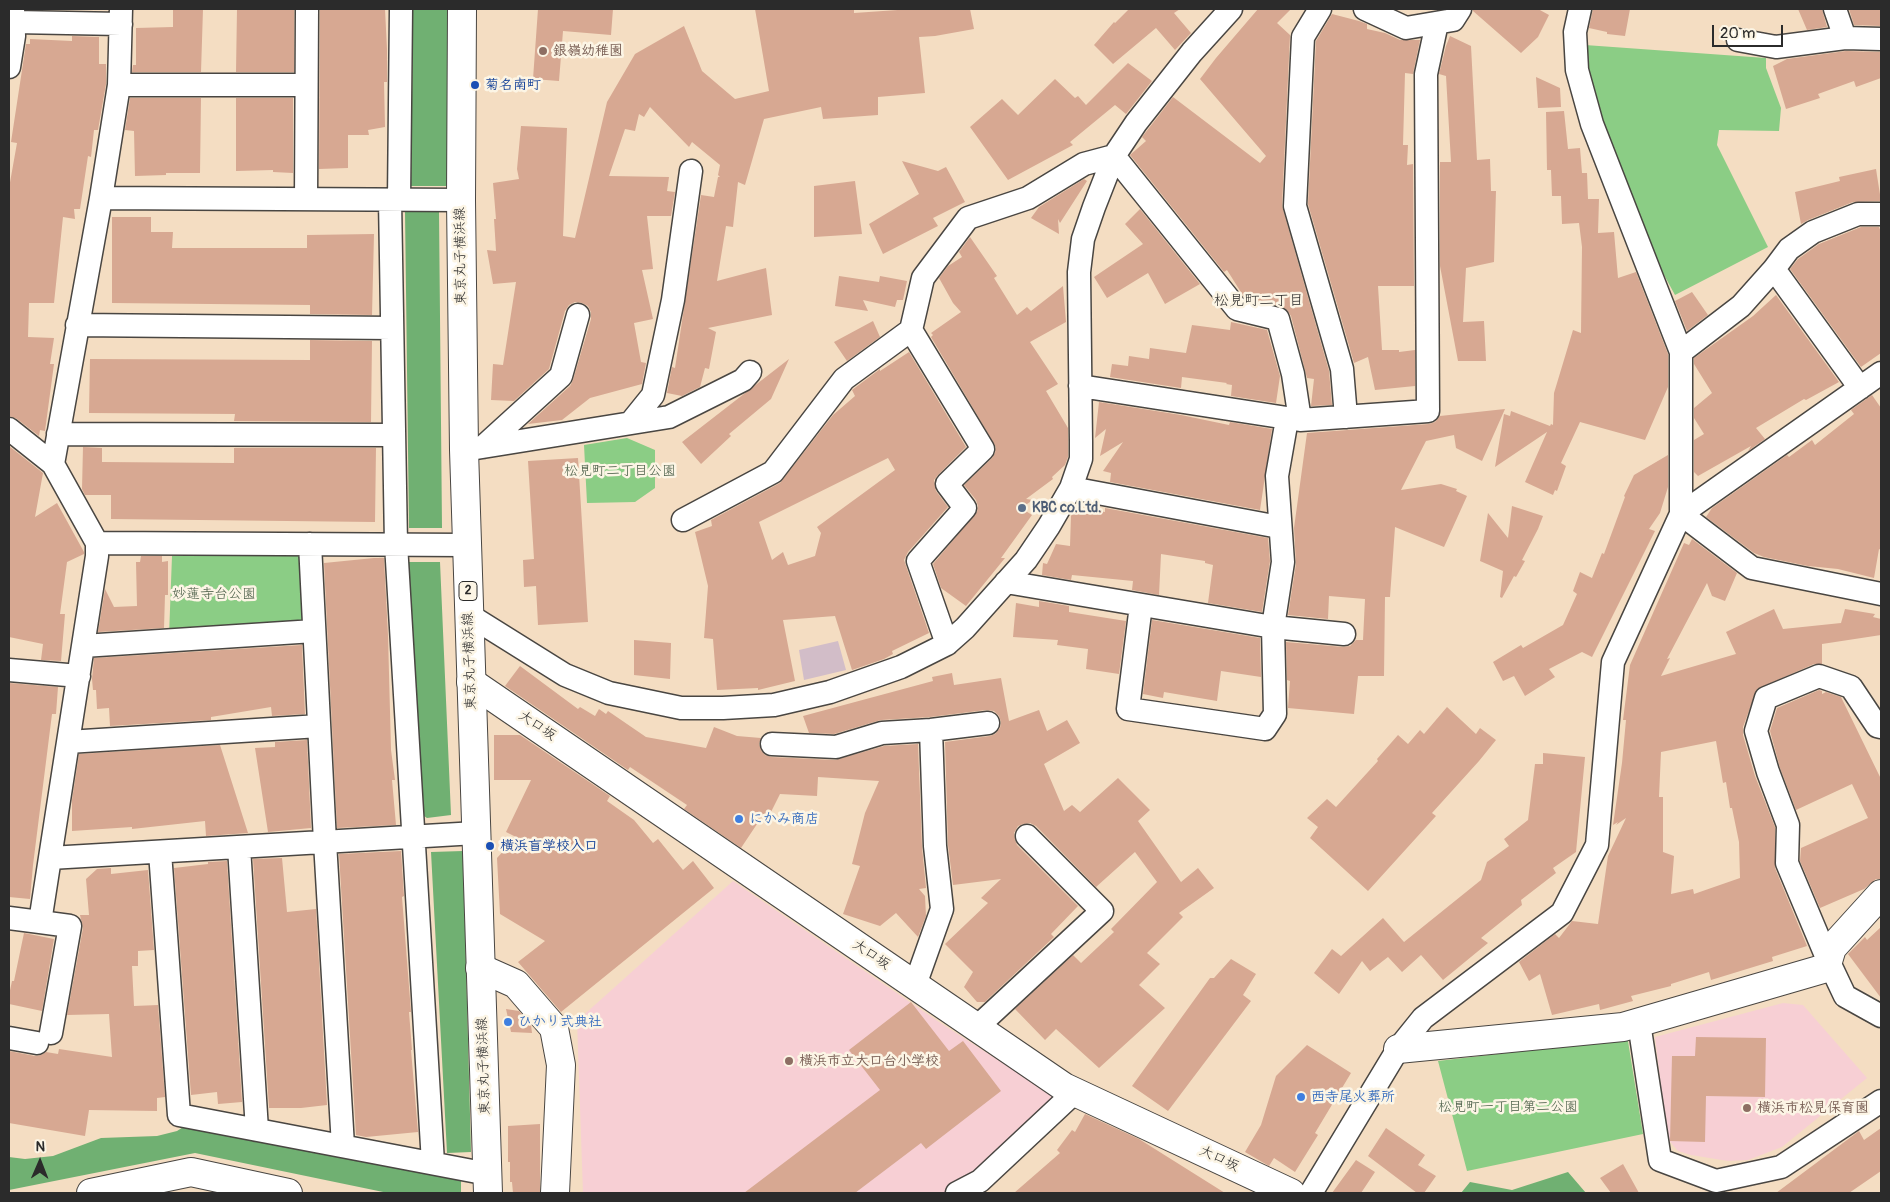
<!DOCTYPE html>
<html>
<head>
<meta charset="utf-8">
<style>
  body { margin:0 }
  #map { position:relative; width:1890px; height:1202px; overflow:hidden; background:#f4ddc2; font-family:Pangolin,sans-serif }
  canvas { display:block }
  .frame { position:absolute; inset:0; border:10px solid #2b2b2b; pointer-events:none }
  .north { position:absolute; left:15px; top:1137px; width:50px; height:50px; -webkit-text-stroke:4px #fcf5e5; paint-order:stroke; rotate:1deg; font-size:14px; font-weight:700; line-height:20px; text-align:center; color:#2b2b2b }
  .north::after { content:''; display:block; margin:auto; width:18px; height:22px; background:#2b2b2b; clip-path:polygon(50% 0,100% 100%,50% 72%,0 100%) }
  .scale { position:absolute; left:1712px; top:25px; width:71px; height:22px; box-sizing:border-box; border:2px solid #2b2b2b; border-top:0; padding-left:6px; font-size:15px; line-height:18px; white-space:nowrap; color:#2b2b2b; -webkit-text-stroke:4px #fcf5e5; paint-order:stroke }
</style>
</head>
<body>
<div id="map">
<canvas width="1890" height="1202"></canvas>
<div class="frame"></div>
<div class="north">N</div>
<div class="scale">20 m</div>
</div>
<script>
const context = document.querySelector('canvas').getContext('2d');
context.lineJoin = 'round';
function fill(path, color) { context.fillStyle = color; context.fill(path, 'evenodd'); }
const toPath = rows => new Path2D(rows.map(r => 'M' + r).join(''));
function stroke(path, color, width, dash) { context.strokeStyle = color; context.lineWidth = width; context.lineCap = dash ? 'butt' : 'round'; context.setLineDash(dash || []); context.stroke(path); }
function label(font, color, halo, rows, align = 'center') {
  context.font = font + ' Pangolin,"Klee One",sans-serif'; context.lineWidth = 5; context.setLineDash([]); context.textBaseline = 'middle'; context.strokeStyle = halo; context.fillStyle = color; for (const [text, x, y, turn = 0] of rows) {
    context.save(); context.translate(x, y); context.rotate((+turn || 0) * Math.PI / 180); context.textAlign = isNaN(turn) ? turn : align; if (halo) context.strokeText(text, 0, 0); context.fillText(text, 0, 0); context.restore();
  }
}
const built = toPath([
  [733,881,942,1024,1057,1098,979,1176,944,1193,583,1193,577,1021],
  [1783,1003,1803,1005,1867,1078,1782,1147,1748,1160,1728,1161,1691,1155,1678,1151,1667,1138,1655,1037]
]);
const industrial = toPath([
  [838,641,846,670,804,680,799,650]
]);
const green = toPath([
  [1585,45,1766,58,1766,68,1781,108,1779,131,1719,130,1717,145,1768,247,1675,295,1639,229,1586,88],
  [627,438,655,450,655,488,635,502,587,503,584,445],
  [306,553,310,626,169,636,172,556],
  [1627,1035,1643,1134,1467,1171,1438,1061,1564,1046]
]);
const forest = toPath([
  [413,9,449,9,447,186,411,186],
  [405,211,439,211,442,528,409,528],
  [406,562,440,562,451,815,427,818,418,812],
  [463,851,471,1152,447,1153,431,852],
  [191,1122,461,1176,461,1193,388,1193,195,1153,9,1190,9,1157,25,1159,53,1156,101,1138,157,1136,177,1131],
  [1568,1172,1586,1193,1461,1193,1470,1182,1512,1190]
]);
const building = toPath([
  [173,9,203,9,201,72,132,72,133,65,136,65,136,28,173,27],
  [237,9,294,9,294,72,236,72],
  [320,9,385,9,387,49,387,82,384,82,385,127,368,130,369,135,348,135,348,168,319,169],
  [538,9,613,9,611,35,563,31,559,81,533,79],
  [755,9,854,9,854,13,912,9,970,9,974,29,935,36,919,37,925,93,878,97,878,115,823,119,821,107,764,119,745,185,738,182,733,227,726,226,717,281,766,268,772,315,708,328,716,332,709,369,705,368,700,387,682,396,667,393,672,367,675,368,701,195,714,197,718,177,720,177,718,175,720,165,692,142,689,147,650,107,644,117,639,114,635,131,625,129,609,176,669,177,667,191,675,192,671,216,647,216,653,269,642,270,653,319,634,323,641,362,646,363,642,384,590,398,562,420,528,424,570,386,573,380,591,319,591,312,588,306,582,303,575,302,569,305,565,311,549,369,514,401,491,400,493,364,503,365,516,282,493,284,487,250,496,251,494,219,496,219,493,183,519,179,517,169,521,126,567,128,563,236,575,238,607,102,635,54,684,26,702,71,735,99,769,91],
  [1129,9,1180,9,1174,13,1191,33,1175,50,1156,28,1113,64,1094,45,1114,22,1115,23],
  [1258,9,1291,9,1277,23,1290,35,1282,206,1329,371,1332,405,1311,406,1314,379,1307,378,1291,316,1287,310,1281,306,1244,297,1227,270,1224,272,1130,155,1146,141,1142,137,1173,97,1260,163,1266,156,1200,79,1216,58],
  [1473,9,1538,9,1549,15,1538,37,1521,53,1473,11],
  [1593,9,1630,9,1625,36,1607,34,1607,32,1589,28],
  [1798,9,1822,9,1827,27,1807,30],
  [1849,9,1881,9,1881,26,1854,25],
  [1332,14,1359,21,1367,24,1367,29,1385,33,1400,40,1420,40,1413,74,1405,73,1403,145,1408,145,1407,165,1413,164,1414,286,1378,286,1382,350,1399,350,1399,352,1415,350,1415,386,1375,390,1368,357,1354,363,1308,204,1316,41],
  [72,36,99,37,99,64,106,64,106,84,98,130,94,130,91,157,88,156,80,209,74,209,75,219,63,217,54,303,29,303,28,337,54,338,50,364,54,364,45,431,40,430,39,436,17,419,9,416,9,188,17,143,11,142,26,44,30,44,30,39,72,41],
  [1450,36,1471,46,1477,160,1490,159,1491,191,1496,191,1494,262,1466,268,1463,322,1484,321,1486,361,1458,361,1440,266,1440,162,1451,162,1446,76,1439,74,1446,46],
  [1846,51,1881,52,1881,78,1856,87,1854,81,1818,94,1820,98,1786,109,1773,66,1787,59],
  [1128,63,1152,81,1126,114,1115,105,1070,142,1073,145,1008,180,970,127,1002,99,1018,115,1055,79,1075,98,1078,96,1086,105],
  [1536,77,1560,88,1561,107,1538,108],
  [130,98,201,98,200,173,166,173,166,175,135,176,134,131,125,130],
  [236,98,293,98,293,173,273,172,273,170,236,171],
  [1564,111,1568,149,1580,148,1582,173,1587,173,1588,199,1599,199,1598,233,1614,232,1618,278,1636,272,1668,354,1668,387,1645,440,1580,422,1561,463,1566,466,1557,491,1555,490,1553,495,1525,482,1547,432,1495,467,1504,414,1510,416,1511,411,1550,426,1551,424,1553,425,1554,393,1573,330,1581,333,1582,247,1579,223,1562,224,1561,196,1552,196,1551,170,1547,170,1546,112],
  [902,161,938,171,946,167,965,202,933,218,938,226,883,254,869,224,919,194],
  [1876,169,1881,201,1853,202,1808,220,1801,224,1795,192,1840,181,1839,177],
  [1084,179,1087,181,1060,223,1058,219,1059,234,1031,218,1039,207],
  [855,181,862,234,814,237,814,186],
  [1140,209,1200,284,1165,304,1148,273,1107,298,1094,277,1143,244,1125,224],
  [112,217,151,217,151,232,173,232,172,248,307,248,307,235,374,234,372,315,310,314,310,305,112,303],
  [1861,227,1879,227,1881,232,1881,353,1861,367,1790,269,1798,259,1819,244],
  [970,237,997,276,994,278,1017,315,1027,307,1031,311,1063,286,1066,322,1030,342,1058,384,1046,391,1068,428,1068,457,1065,465,1052,477,1053,479,1026,499,1033,500,1021,508,1032,515,1001,558,1005,558,966,606,941,588,933,564,977,512,978,506,976,500,964,485,992,458,995,453,996,447,931,337,933,335,931,333,961,312,953,303,939,278,948,266,962,257,959,252],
  [839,276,879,282,880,276,907,281,903,300,897,300,895,307,863,300,868,311,835,306],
  [1692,292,1708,315,1687,331,1675,301],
  [1776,295,1839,382,1806,400,1804,399,1756,428,1765,439,1748,451,1751,446,1698,476,1694,472,1694,440,1704,434,1694,418,1694,408,1712,393,1694,364,1694,358,1753,316],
  [873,321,880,337,847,361,834,342],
  [1231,322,1267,330,1280,376,1276,403,1231,396,1232,385,1226,384,1227,383,1182,377,1181,388,1110,377,1112,364,1128,366,1129,356,1149,359,1150,348,1186,353,1192,325,1230,330],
  [310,340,372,341,371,422,234,421,235,414,89,413,90,359,310,360],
  [909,352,966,447,938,475,934,480,936,491,948,507,908,552,904,560,929,633,892,651,893,654,884,659,852,670,835,616,783,620,795,681,758,690,758,688,717,690,713,639,704,638,708,586,695,532,712,526,711,520,780,483,833,415,855,396,852,390,880,369,880,371],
  [888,458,895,470,817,527,821,533,815,556,788,565,783,552,772,560,759,522],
  [789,359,771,399,729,434,731,436,701,464,682,442],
  [1872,395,1881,408,1881,550,1879,549,1874,578,1838,569,1808,566,1764,557,1754,553,1706,517,1712,508,1787,455,1789,457,1812,440,1815,445,1854,414,1851,410],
  [1099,402,1181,415,1229,425,1230,422,1272,429,1260,510,1110,482,1111,473,1103,471,1123,442,1100,456,1106,429,1095,438],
  [1505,409,1482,461,1456,448,1454,435,1426,441,1401,490,1441,484,1457,489,1456,491,1467,496,1444,547,1395,527,1390,597,1385,597,1384,676,1358,676,1354,714,1288,708,1290,681,1287,680,1286,642,1343,647,1350,646,1356,640,1363,640,1365,599,1329,596,1328,619,1288,615,1296,564,1294,528,1307,433,1429,424,1435,422,1440,416],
  [9,446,43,473,35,517,57,503,84,552,84,554,67,562,60,614,65,614,61,661,41,660,43,644,9,637],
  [83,447,102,448,102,462,234,463,234,448,376,448,375,522,111,519,111,495,85,495,82,489],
  [1668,455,1668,487,1660,513,1649,529,1655,531,1592,657,1582,652,1549,669,1555,677,1525,696,1514,676,1503,681,1493,662,1521,645,1523,648,1563,625,1577,594,1573,591,1580,572,1592,578,1602,553,1604,554,1625,497,1624,496,1634,475],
  [578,458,588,622,538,625,536,586,524,587,523,560,534,559,528,461],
  [1512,506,1543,516,1538,529,1522,560,1525,561,1516,577,1514,576,1502,598,1500,597,1503,571,1480,561,1488,513,1508,538],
  [1077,507,1105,512,1105,508,1268,538,1270,561,1262,612,1208,603,1213,565,1205,563,1205,561,1161,554,1159,595,1132,590,1133,581,1072,575,1071,580,1042,575,1043,563,1047,564,1056,544,1070,546,1071,516],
  [1692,539,1737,573,1725,601,1712,596,1707,583,1667,659,1670,658,1661,676,1736,654,1726,632,1774,609,1783,629,1841,623,1845,609,1875,614,1873,617,1881,619,1881,635,1822,644,1822,664,1814,664,1757,689,1743,727,1743,735,1755,776,1775,827,1775,868,1807,946,1772,957,1773,961,1711,980,1709,972,1671,984,1671,986,1631,996,1633,1001,1600,1010,1599,1004,1552,1015,1540,974,1529,981,1519,962,1555,934,1559,938,1572,921,1598,924,1608,856,1626,818,1616,825,1618,822,1613,825,1622,763,1626,720,1623,720,1630,665,1684,543,1689,545],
  [1716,741,1723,783,1726,782,1730,808,1732,808,1739,842,1740,878,1694,894,1693,889,1671,894,1674,856,1663,852,1663,797,1659,797,1661,752],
  [141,556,162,556,162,562,168,561,168,595,165,595,164,628,98,632,105,589,114,607,137,606,136,562,140,562],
  [374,558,384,558,388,635,391,750,395,780,392,780,396,825,337,828,324,563],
  [1039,601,1069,606,1069,612,1126,621,1119,674,1086,669,1088,649,1057,645,1058,640,1013,637,1016,603,1039,607],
  [1152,620,1260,638,1261,677,1221,671,1217,701,1164,692,1163,698,1143,694],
  [634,640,671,643,670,679,634,675],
  [302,645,305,714,272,716,271,707,211,717,211,720,110,726,109,708,97,709,96,690,93,690,92,679,94,658],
  [520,666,578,709,580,707,595,716,599,709,606,714,608,711,646,737,706,748,714,727,737,736,761,738,759,744,761,750,765,755,771,757,835,760,884,746,918,744,922,847,926,888,919,889,925,896,926,916,918,937,896,913,880,926,843,914,860,866,852,864,865,813,879,781,818,777,817,796,780,794,768,818,763,815,741,848,684,809,687,805,630,767,628,770,505,686],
  [952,673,954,685,1001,678,1009,721,1039,710,1047,731,1067,720,1080,743,1044,764,1064,811,1072,805,1080,812,1118,778,1150,810,1138,821,1181,882,1198,868,1214,888,1179,913,1183,917,1147,953,1160,964,1139,985,1165,1008,1099,1068,1056,1029,1045,1040,1015,1009,1073,955,1081,963,1114,932,1111,929,1157,882,1135,852,1096,887,1036,826,1030,823,1023,824,1018,826,1014,833,1015,840,1017,845,1078,906,1051,934,1054,937,988,999,985,1002,977,1002,964,987,973,972,945,944,988,903,981,898,1001,879,953,885,948,845,945,742,990,736,995,734,1000,728,1001,722,999,716,994,711,986,710,930,717,881,720,834,734,809,733,803,716,933,681,932,677],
  [9,683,58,687,56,714,52,714,33,865,30,899,9,897],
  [1819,690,1822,691,1822,694,1826,692,1841,697,1881,779,1881,879,1876,879,1864,889,1820,908,1800,861,1801,848,1868,818,1852,784,1796,810,1780,768,1770,731,1777,708],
  [1447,707,1476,734,1480,728,1496,740,1479,761,1432,813,1436,816,1368,891,1310,838,1318,827,1307,818,1327,799,1336,807,1378,761,1377,759,1398,735,1408,744,1420,730,1424,734],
  [494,735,520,735,610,796,607,801,634,820,653,843,658,839,683,870,693,861,714,888,561,1012,518,962,545,941,500,914,497,858,516,837,506,832,531,780,494,780],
  [307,740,311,828,268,832,255,748,275,747,275,742],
  [220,745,248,833,206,836,205,821,132,829,132,827,72,831,72,800,79,754],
  [1543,753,1585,757,1576,852,1553,868,1556,873,1521,900,1522,905,1481,938,1488,943,1443,980,1421,955,1402,972,1388,957,1370,971,1362,961,1339,994,1314,973,1332,949,1341,956,1383,918,1404,942,1481,880,1487,862,1509,846,1504,839,1528,820,1535,764,1543,764],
  [401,851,404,896,402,897,411,1012,409,1012,412,1050,411,1050,418,1132,366,1137,356,1135,339,854],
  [282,858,287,912,316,909,327,1105,301,1108,269,1108,253,859],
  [227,861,242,1102,218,1104,217,1092,191,1095,174,868,208,864,208,862],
  [111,868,111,874,148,870,154,950,138,951,138,966,132,966,134,1006,158,1005,165,1097,157,1098,157,1111,89,1110,85,1136,9,1123,9,1051,35,1056,41,1055,46,1052,58,1054,59,1049,112,1057,109,1014,67,1015,83,928,80,915,89,915,86,879,97,869],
  [1881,927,1881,998,1848,954,1865,937,1867,940],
  [24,933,54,939,42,1011,9,1004,9,995,12,981,14,981],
  [1231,959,1256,974,1243,995,1251,1001,1168,1111,1132,1086,1210,978,1214,978],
  [911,1002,949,1051,963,1041,1001,1091,926,1149,921,1143,855,1193,744,1193,880,1090,849,1050],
  [506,1009,519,1011,531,1025,532,1033,511,1032],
  [1696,1037,1766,1038,1765,1097,1706,1096,1705,1142,1670,1141,1672,1056,1695,1056],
  [1307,1045,1351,1073,1315,1133,1318,1135,1295,1172,1274,1158,1269,1166,1245,1152,1261,1125,1276,1076],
  [1085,1114,1139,1139,1225,1193,1014,1193,1060,1153,1057,1150,1072,1130,1075,1132],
  [540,1124,540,1193,513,1193,512,1182,510,1182,510,1162,508,1162,508,1126],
  [1386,1128,1425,1155,1418,1165,1436,1176,1424,1193,1417,1193,1368,1156],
  [1881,1128,1881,1171,1849,1193,1776,1193,1859,1131,1864,1140],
  [1356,1160,1375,1172,1361,1193,1332,1193],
  [1623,1164,1639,1193,1611,1193,1600,1178]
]);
const street = toPath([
  [1320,9,1303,37,1295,206,1342,369,1346,417],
  [1365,9,1406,28,1453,20,1460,9],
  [1580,9,1575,32,1577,70,1592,124,1681,352],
  [1835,9,1845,38],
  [14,22,121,24],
  [1738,40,1776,47,1845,38,1881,39],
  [9,67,14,36,13,9],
  [119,85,306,85],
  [101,198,461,200],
  [306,199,307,9],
  [390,200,396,544,433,1163],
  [399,200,401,9],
  [1881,214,1858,214,1813,232,1789,249,1774,269,1741,306,1681,352,1681,514,1752,568,1881,594],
  [1774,269,1860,388],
  [77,325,392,328],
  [911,330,983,449,947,484,965,508,918,561,947,644],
  [1080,386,1300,420,1428,411,1426,74,1437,23],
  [632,421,653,395,673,300,691,171],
  [9,429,53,464,97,543,466,545],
  [58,434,394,435],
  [483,447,561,376,578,315],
  [464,450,669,417,743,380,750,372],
  [53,464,101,198,119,85,121,9],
  [1071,488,1279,527],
  [683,520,773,472,844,379,911,330,923,278,968,218,1028,198,1084,164,1114,156,1237,309,1278,319,1293,374,1300,420],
  [310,544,325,842,343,1146],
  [1006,582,1273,627,1344,634],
  [1141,605,1128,709,1265,729,1275,714,1273,627,1283,562,1277,476,1287,419],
  [469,615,565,675,609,693,681,708,723,708,774,705,830,692,901,667,947,644,965,628,1026,560,1049,526,1071,488,1081,459,1081,442,1079,272,1083,239,1094,207,1114,156,1136,123,1192,52,1231,9],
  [83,646,314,631],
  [9,670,79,676],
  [1881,727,1877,726,1851,687,1819,676,1766,698,1756,731,1768,772,1788,825,1787,863,1827,958,1845,996,1881,1016],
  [68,742,319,726],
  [772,744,836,747,882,733,931,730,988,723],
  [239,847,257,1130],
  [160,852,179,1115,488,1174],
  [50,858,476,833],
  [9,918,40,922],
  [915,985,942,909,935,846,931,730],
  [1639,1023,1660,1160,1716,1181,1781,1167,1881,1101],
  [977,1027,1102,911,1027,836],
  [51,1033,70,926,40,922,97,556,97,543],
  [9,1038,37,1043],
  [957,1193,980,1181,1075,1092],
  [1311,1193,1398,1049,1423,1018,1562,913,1597,845,1613,662,1681,514,1881,373]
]);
const secondary = toPath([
  [471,682,1064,1087,1291,1193],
  [480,968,516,984,554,1028,561,1065,555,1193],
  [1398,1049,1623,1027,1826,968,1832,948,1881,894],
  [91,1193,191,1172,288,1193]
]);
const primary = toPath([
  [462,9,461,200,464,450,488,1193]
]);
const markers = [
  [543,51,5,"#8d6e63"],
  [475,85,5,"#1a4fb4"],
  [1022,508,5,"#5c6f8a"],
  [739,819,5,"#3f7fe0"],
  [490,846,5,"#1a4fb4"],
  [508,1022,5,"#3f7fe0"],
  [789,1061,5,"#8d6e63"],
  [1301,1097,5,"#3f7fe0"],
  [1747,1108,5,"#8d6e63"]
];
const shields = [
  [468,591,18]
];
const shieldNames = [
  ["2",468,591]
];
const educationNames = [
  ["銀嶺幼稚園",553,51],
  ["横浜市立大口台小学校",799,1061],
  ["横浜市松見保育園",1757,1108]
];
const transitNames = [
  ["菊名南町",485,85],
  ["横浜盲学校入口",500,846]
];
const streetNames = [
  ["東京丸子横浜線",461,256,-91],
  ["東京丸子横浜線",470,661,-92],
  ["大口坂",537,726,34],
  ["大口坂",871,955,34],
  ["東京丸子横浜線",484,1066,-92],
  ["大口坂",1219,1159,25]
];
const parkNames = [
  ["松見町二丁目公園",620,471],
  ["妙蓮寺台公園",214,594],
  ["松見町一丁目第二公園",1508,1107]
];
const serviceNames = [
  ["KBC co.Ltd.",1032,508]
];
const shopNames = [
  ["にかみ商店",749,819],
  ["ひかり式典社",518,1022],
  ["西寺尾火葬所",1311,1097]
];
const neighbourhoodNames = [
  ["松見町二丁目",1259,301]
];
fill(built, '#f7cfd4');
fill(industrial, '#d2bdc8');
fill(green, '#8bcd85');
fill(forest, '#70b072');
fill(building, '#d7a892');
stroke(street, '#494642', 25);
stroke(secondary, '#494642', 30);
stroke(primary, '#494642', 30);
stroke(street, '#fff', 22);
stroke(secondary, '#fff', 28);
stroke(primary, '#fff', 28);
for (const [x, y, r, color] of markers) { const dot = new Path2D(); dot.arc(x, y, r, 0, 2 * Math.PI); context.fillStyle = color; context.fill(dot); stroke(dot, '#fcf5e5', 2); }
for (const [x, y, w] of shields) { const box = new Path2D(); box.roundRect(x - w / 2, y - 9.5, w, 19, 4); context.fillStyle = '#fcf5e5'; context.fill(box); stroke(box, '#2b2b2b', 1); }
label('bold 12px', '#2b2b2b', null, shieldNames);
label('bold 14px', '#785e54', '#fcf5e5', educationNames, 'left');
label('bold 14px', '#164399', '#fcf5e5', transitNames, 'left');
label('14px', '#2b2b2b', '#fcf5e5', streetNames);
label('14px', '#485c46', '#fcf5e5', parkNames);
label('bold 14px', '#4e5e75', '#fcf5e5', serviceNames, 'left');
label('bold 14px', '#366cbe', '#fcf5e5', shopNames, 'left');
label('15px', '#2b2b2b', '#fcf5e5', neighbourhoodNames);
</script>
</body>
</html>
